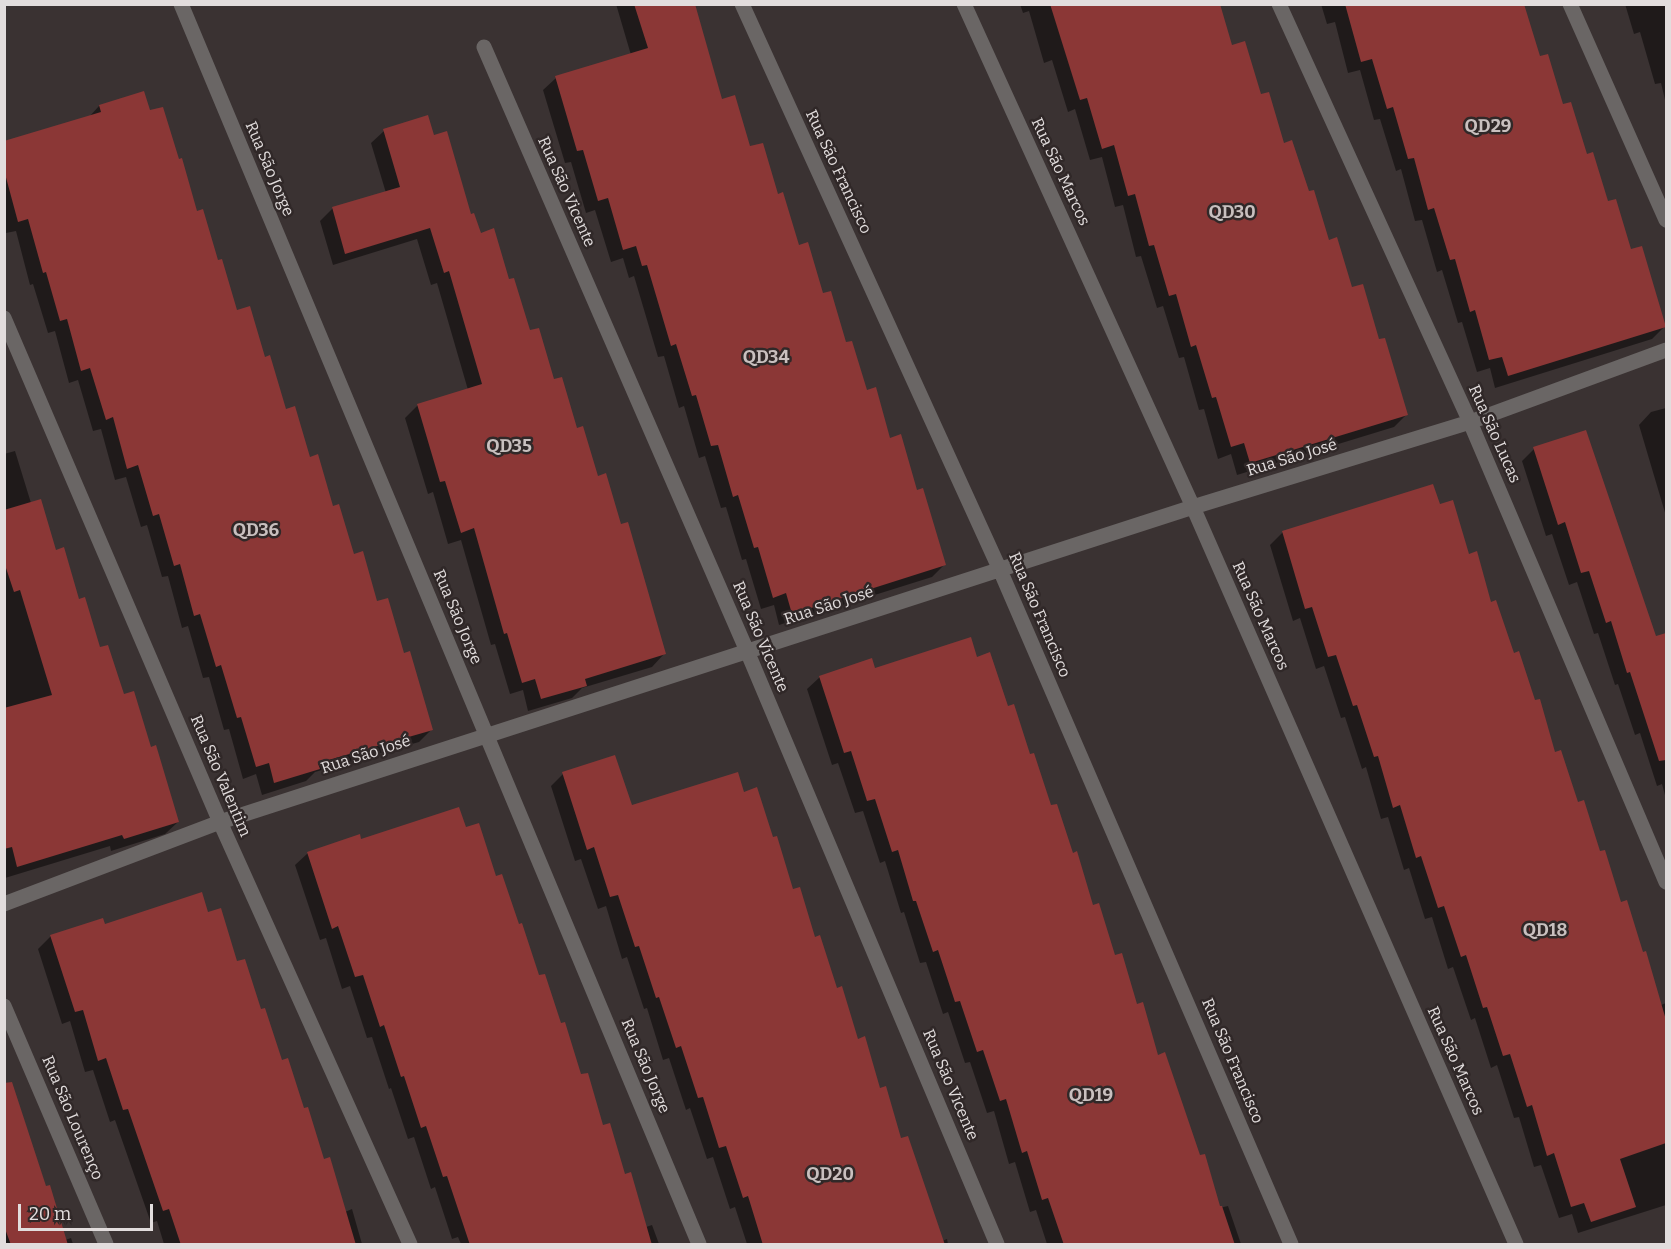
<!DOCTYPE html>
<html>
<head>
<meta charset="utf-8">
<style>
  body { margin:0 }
  #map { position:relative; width:1671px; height:1249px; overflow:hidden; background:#3a3232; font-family:Bitter,serif }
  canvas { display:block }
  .frame { position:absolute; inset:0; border:6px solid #e2dddd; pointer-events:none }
  .scale { position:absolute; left:18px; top:1204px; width:135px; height:27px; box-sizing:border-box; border:3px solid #e2dddd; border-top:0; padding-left:8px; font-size:18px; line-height:21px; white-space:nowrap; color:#e2dddd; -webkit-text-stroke:4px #302828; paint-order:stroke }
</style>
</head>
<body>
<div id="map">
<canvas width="1671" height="1249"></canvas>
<div class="frame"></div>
<div class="scale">20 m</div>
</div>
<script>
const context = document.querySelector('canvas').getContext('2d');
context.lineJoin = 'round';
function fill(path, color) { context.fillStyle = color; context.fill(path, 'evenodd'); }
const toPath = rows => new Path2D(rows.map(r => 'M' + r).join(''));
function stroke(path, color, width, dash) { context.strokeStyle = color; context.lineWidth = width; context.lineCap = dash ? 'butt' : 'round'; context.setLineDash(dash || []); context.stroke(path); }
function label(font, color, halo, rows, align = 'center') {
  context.font = font + ' Bitter,serif'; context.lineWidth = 5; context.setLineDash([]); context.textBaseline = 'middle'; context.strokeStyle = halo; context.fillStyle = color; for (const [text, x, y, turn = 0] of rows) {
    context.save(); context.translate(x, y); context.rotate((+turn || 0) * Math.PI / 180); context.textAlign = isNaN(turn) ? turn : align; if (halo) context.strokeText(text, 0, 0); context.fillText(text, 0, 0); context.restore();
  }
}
const shadow = toPath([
  [616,4,693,4,721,101,777,196,798,246,866,392,916,492,944,565,932,577,779,625,774,605,761,609,746,559,742,560,726,507,721,508,705,456,699,458,684,406,679,408,664,356,658,357,634,276,629,278,623,258,611,262,595,210,586,213,571,162,565,163,543,90,556,78,631,55],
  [1020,4,1097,4,1231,47,1260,96,1308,193,1328,242,1378,341,1406,415,1394,427,1237,475,1231,454,1218,459,1204,409,1199,410,1184,357,1179,358,1163,306,1157,308,1141,256,1136,257,1123,205,1115,207,1102,157,1090,160,1075,109,1068,112,1052,60,1044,63,1029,11,1023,13],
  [1321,4,1517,4,1539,58,1664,327,1652,339,1495,388,1490,368,1477,372,1462,322,1458,323,1442,270,1437,272,1422,220,1415,221,1401,169,1396,171,1380,119,1374,120,1360,70,1348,73,1335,22,1327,24],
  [1625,4,1666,4,1666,104,1661,83,1655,84,1640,32,1634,34],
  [143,93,149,112,196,213,236,312,264,359,285,411,353,556,403,655,432,729,419,742,315,772,306,781,262,795,256,774,243,779,229,729,224,730,209,677,203,678,188,626,182,628,168,576,162,577,147,525,141,527,126,477,115,480,101,429,93,431,78,380,69,383,55,331,48,333,33,284,30,285,16,231,6,233,4,228,4,143,89,117,99,106],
  [384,131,433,137,480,234,508,281,529,332,620,526,664,654,652,667,582,688,572,698,528,711,523,690,510,694,495,644,491,645,461,540,448,544,433,492,428,494,405,418,418,405,468,390,437,283,431,285,417,239,333,265,320,221,333,208,386,193,371,143],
  [1666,408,1666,516,1639,425,1651,412],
  [1534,449,1655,638,1666,634,1666,799,1662,784,1657,786,1640,733,1635,735,1618,684,1615,685,1598,633,1594,634,1577,582,1569,585,1552,534,1546,536,1522,461],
  [15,451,31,503,99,649,150,749,178,822,165,834,111,851,110,846,5,878,4,454],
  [1439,506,1468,556,1490,603,1534,702,1554,754,1599,853,1661,1005,1666,1003,1666,1205,1578,1233,1572,1214,1559,1218,1541,1165,1534,1167,1519,1117,1514,1118,1497,1065,1491,1068,1475,1018,1471,1020,1453,967,1448,969,1432,917,1425,919,1409,868,1404,870,1388,817,1381,819,1366,767,1362,769,1345,717,1341,718,1324,666,1316,669,1300,618,1293,621,1270,545,1283,532],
  [976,658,1007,708,1029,756,1092,907,1136,1006,1219,1208,1228,1206,1241,1244,1047,1244,1036,1210,1030,1212,1015,1162,1009,1164,994,1111,987,1113,970,1062,965,1063,948,1012,943,1014,926,962,920,963,904,912,901,913,885,861,880,863,863,811,855,813,838,763,832,765,807,689,820,677],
  [563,774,631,807,743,793,814,938,942,1241,947,1239,948,1244,747,1244,735,1207,730,1209,713,1157,707,1159,690,1108,686,1110,669,1058,663,1060,647,1008,644,1009,627,957,622,959,606,906,598,909,581,859,575,861,551,786],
  [465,829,495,878,560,1025,580,1076,646,1227,652,1225,659,1244,461,1244,458,1237,452,1239,435,1187,431,1189,414,1137,408,1139,391,1088,389,1089,372,1037,367,1038,350,986,342,989,326,938,320,940,295,865,308,853,361,840],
  [207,914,236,963,260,1011,345,1212,352,1209,362,1244,164,1244,157,1221,151,1223,115,1120,110,1122,93,1070,85,1072,70,1021,62,1024,38,949,51,936,104,925],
  [4,1089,65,1240,71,1238,73,1244,4,1244]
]);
const building = toPath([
  [634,4,695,4,722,99,735,95,750,146,763,143,778,194,783,192,799,245,808,242,823,293,831,291,846,342,852,341,867,390,876,387,890,438,901,434,917,490,923,488,946,565,792,614,786,593,773,598,758,547,754,548,738,495,733,497,718,445,711,446,696,395,692,396,676,344,671,346,647,265,642,266,636,246,623,250,608,198,598,201,583,150,577,151,555,76,648,48],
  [1050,4,1220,4,1232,45,1245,41,1261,94,1269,92,1284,143,1292,140,1309,191,1314,190,1329,240,1337,237,1352,287,1363,284,1379,339,1385,338,1408,415,1250,463,1244,443,1231,447,1216,397,1212,398,1196,345,1191,347,1176,294,1169,296,1154,245,1149,246,1135,194,1128,196,1114,145,1102,149,1087,98,1080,100],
  [1345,4,1524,4,1540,56,1548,54,1563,104,1571,102,1587,154,1593,152,1608,201,1616,199,1631,249,1642,246,1666,327,1508,376,1502,357,1489,360,1475,310,1470,312,1455,259,1450,260,1434,208,1428,210,1414,158,1408,159,1393,107,1387,109,1372,59,1361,62],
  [144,91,150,110,163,107,179,159,182,158,197,211,203,209,218,260,222,259,237,310,250,306,265,357,270,355,286,409,295,406,310,457,318,454,333,506,339,504,354,554,363,551,377,601,388,598,404,653,410,651,433,730,318,763,320,769,274,783,269,763,256,767,241,717,237,718,221,665,216,667,200,614,194,616,180,564,174,566,159,514,153,516,138,465,127,469,113,417,106,420,90,368,81,371,67,319,60,321,46,272,43,273,28,219,18,222,4,170,4,141,101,112,99,105],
  [428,115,434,135,447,131,471,214,474,213,481,233,494,228,509,279,514,278,530,330,539,328,554,379,562,377,577,428,583,426,598,476,606,473,621,524,628,522,666,654,585,679,587,686,541,699,535,679,522,683,507,633,504,634,474,528,461,533,445,481,440,482,417,404,482,384,449,271,444,273,430,228,345,254,332,207,400,187,383,129],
  [1586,430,1656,636,1666,633,1666,760,1659,761,1630,672,1627,673,1611,621,1606,623,1589,571,1581,573,1565,522,1558,525,1533,447],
  [1433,484,1440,504,1453,500,1469,554,1477,551,1491,602,1496,600,1514,653,1519,651,1535,700,1540,699,1555,752,1561,750,1578,802,1584,800,1600,851,1605,850,1621,902,1627,900,1643,952,1646,951,1666,1020,1666,1143,1620,1159,1636,1207,1591,1222,1584,1203,1571,1207,1554,1153,1547,1156,1532,1105,1527,1107,1510,1054,1503,1056,1487,1007,1483,1008,1466,955,1461,957,1444,906,1438,908,1421,856,1416,858,1400,805,1393,808,1378,756,1374,757,1357,705,1353,706,1336,655,1328,657,1312,607,1305,609,1282,531],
  [41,499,56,550,64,547,79,599,85,597,100,647,108,645,124,694,134,691,151,747,156,745,179,822,124,839,122,835,17,867,12,847,4,849,4,708,52,695,20,590,14,592,4,562,4,510],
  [971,637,977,657,990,652,1008,706,1014,704,1030,754,1034,753,1051,805,1057,804,1073,853,1077,851,1093,905,1099,903,1115,955,1122,953,1137,1004,1143,1002,1158,1055,1165,1052,1200,1155,1205,1154,1220,1206,1222,1206,1235,1245,1064,1245,1048,1198,1042,1200,1027,1151,1022,1153,1006,1099,1000,1101,983,1050,977,1052,960,1001,955,1002,938,950,933,952,916,901,913,901,898,850,892,852,875,799,867,801,851,751,844,753,819,676,872,658,875,668],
  [615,755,632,805,738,772,744,792,757,787,773,837,777,836,793,889,800,887,815,937,820,935,837,988,842,986,858,1039,865,1036,880,1088,886,1086,901,1138,908,1136,945,1245,763,1245,748,1196,743,1198,726,1146,719,1148,703,1097,698,1098,681,1046,676,1048,659,997,656,998,639,946,635,947,618,895,610,897,594,847,587,850,562,772],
  [459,807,466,827,479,823,496,876,502,874,519,924,522,923,539,975,545,974,561,1023,565,1022,581,1074,588,1073,603,1125,610,1123,625,1174,631,1172,652,1245,470,1245,447,1176,443,1177,426,1126,421,1128,404,1076,401,1077,384,1025,380,1027,363,975,355,977,338,926,332,929,307,852,360,834,361,839],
  [202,892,208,912,221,908,237,961,245,959,261,1009,265,1008,282,1060,288,1058,304,1108,308,1107,324,1159,330,1157,356,1245,181,1245,169,1209,163,1211,128,1109,123,1110,106,1058,98,1061,83,1010,75,1012,50,935,103,918,105,924],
  [12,1082,46,1186,50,1185,68,1245,11,1245,4,1226,4,1083]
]);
const minor = toPath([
  [181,4,699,1244],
  [742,4,1000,570,1291,1244],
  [964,4,1193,507,1516,1244],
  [1279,4,1470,422,1666,882],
  [1570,4,1666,220],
  [484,47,747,651,997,1244],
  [4,318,220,822,410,1244],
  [4,904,220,822,1193,507,1470,422,1666,350],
  [4,1006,106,1244]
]);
const streetNames = [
  ["Rua São Jorge",269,169,67],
  ["Rua São Francisco",838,172,65],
  ["Rua São Marcos",1060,172,65],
  ["Rua São Vicente",566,192,66],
  ["Rua São Lucas",1494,434,66],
  ["Rua São José",1292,458,-17],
  ["Rua São José",829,606,-18],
  ["Rua São Francisco",1039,615,67],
  ["Rua São Marcos",1260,616,66],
  ["Rua São Jorge",457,617,67],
  ["Rua São Vicente",760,637,67],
  ["Rua São José",366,755,-18],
  ["Rua São Valentim",220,776,67],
  ["Rua São Francisco",1232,1061,67],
  ["Rua São Marcos",1455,1061,66],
  ["Rua São Jorge",645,1066,67],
  ["Rua São Vicente",950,1085,67],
  ["Rua São Lourenço",72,1118,67]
];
const neighbourhoodNames = [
  ["QD29",1488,127],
  ["QD30",1232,213],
  ["QD34",766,358],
  ["QD35",509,447],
  ["QD36",256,531],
  ["QD18",1545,931],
  ["QD19",1091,1096],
  ["QD20",830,1175]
];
fill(shadow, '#0007');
fill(building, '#8b3736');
stroke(minor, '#6a6665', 15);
label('16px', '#e2dddd', '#302828', streetNames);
label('bold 18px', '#c9c0bf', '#302828', neighbourhoodNames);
</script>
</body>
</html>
